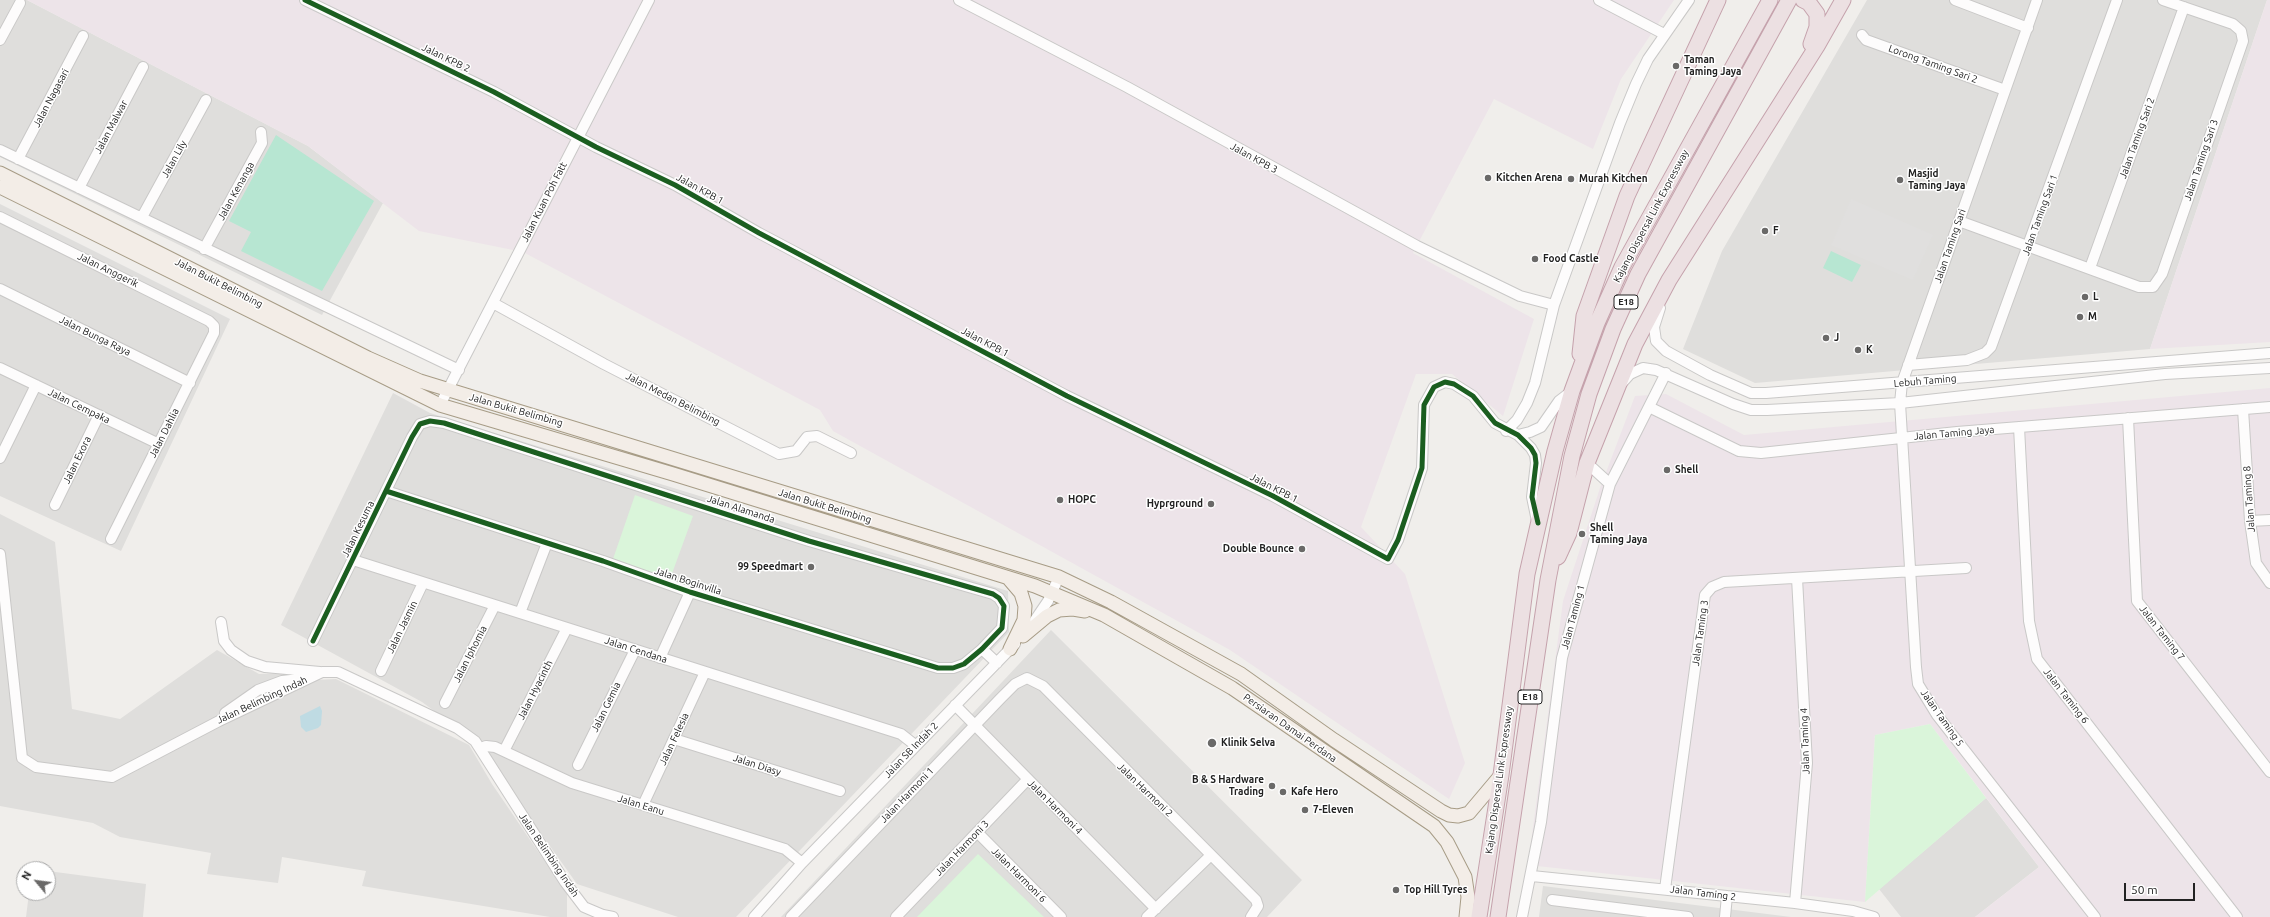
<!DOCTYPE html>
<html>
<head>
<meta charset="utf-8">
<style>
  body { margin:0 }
  #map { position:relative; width:2270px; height:917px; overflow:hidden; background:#f0eeeb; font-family:Ubuntu,sans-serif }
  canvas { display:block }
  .north { position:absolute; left:16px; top:861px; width:40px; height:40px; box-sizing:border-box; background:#fff; border:1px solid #a7a7a7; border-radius:50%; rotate:299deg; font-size:11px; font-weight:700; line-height:16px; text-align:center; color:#222 }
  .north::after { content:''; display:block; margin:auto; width:14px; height:18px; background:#6a6968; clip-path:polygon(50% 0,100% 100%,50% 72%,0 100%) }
  .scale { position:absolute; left:2124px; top:883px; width:71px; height:18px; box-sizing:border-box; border:2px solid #222; border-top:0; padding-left:5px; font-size:12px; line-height:14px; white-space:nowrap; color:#222; -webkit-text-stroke:3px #fff; paint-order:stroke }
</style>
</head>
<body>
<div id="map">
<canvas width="2270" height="917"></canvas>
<div class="north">N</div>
<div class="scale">50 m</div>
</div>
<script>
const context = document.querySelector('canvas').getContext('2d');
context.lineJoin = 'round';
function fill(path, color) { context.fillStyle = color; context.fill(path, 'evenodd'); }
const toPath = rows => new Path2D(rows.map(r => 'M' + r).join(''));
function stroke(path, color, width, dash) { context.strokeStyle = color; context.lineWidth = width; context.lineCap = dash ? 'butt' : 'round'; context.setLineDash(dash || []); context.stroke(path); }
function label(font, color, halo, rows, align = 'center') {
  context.font = font + ' Ubuntu,sans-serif'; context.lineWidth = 3; context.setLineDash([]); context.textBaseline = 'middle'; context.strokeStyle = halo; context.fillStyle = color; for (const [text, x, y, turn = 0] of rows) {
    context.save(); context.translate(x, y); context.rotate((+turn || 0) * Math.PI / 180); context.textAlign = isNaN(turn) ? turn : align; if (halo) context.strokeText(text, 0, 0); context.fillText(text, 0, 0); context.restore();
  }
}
const residential = toPath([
  [0,0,27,0,308,146,383,203,322,315,0,157],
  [1867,0,2267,0,2150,349,1755,383,1683,349,1722,251],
  [0,204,230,319,121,551,0,496],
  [393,393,430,413,1008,591,1009,632,736,917,678,917,577,884,475,741,422,702,281,625],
  [0,514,55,542,72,709,120,719,217,650,259,674,288,673,293,691,315,680,336,679,469,745,492,784,567,894,567,917,550,917,362,886,366,871,282,857,278,883,207,874,211,853,120,837,93,823,0,806],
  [1051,630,1302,880,1267,917,781,917],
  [1986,798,2039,867,1975,917,1901,917,1879,889],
  [48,871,146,884,143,917,26,917,29,893,48,893],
  [1543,886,1791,917,1539,917]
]);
const industrial = toPath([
  [27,0,1674,0,1621,79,1593,149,1494,99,1413,253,1534,319,1503,416,1452,374,1416,374,1361,527,1405,574,1465,763,1449,799,1230,650,833,431,820,410,523,252,419,231,308,146],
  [2267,0,2270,0,2270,342,2150,349],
  [2270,388,2270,917,1975,917,2039,867,1930,724,1875,735,1865,902,1528,865,1563,601,1600,488,1635,396,1666,394,1744,435]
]);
const park = toPath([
  [635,495,693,516,670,579,613,559],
  [1930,724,1986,798,1865,902,1875,735],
  [978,854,1044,917,917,917]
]);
const pitch = toPath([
  [276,135,374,201,322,291,241,251,251,232,229,221],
  [1831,251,1861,265,1852,282,1823,268]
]);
const parking = toPath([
  [1851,199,1933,235,1913,280,1831,245]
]);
const water = toPath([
  [320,706,322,711,321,725,318,728,306,732,301,727,300,716]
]);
const minor = toPath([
  [305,0,494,92,596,147,675,185,759,233,1067,396,1273,496,1388,559,1398,540,1422,468,1424,405,1434,387,1445,382,1454,384,1473,396,1495,423,1518,435,1531,448,1535,455,1536,463,1532,497,1537,521],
  [959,0,1127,87,1417,246,1520,296,1554,305],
  [1599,0,1664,34],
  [1955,0,2028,28],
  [2037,0,1902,383,1900,403,1916,667,1918,684,1937,715,2095,917],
  [1862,35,1866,40,2005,90],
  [0,40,20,3],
  [0,150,459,370],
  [18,159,83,36],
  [79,188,143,67],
  [0,217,209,321,214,326,214,333,111,539],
  [142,217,206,100],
  [1959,221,2139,287,2153,287,2162,274,2243,41,2241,31,2233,24,2163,0],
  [204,249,262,143,261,132],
  [2090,268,2184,7],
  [0,289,190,383],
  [493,303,604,364,779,454,796,451,807,437,817,436,851,453],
  [1660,308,1654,327,1656,341,1666,351,1710,375,1751,393,1766,393,2270,353],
  [1908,365,1967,360,1985,353,1991,347,2117,0],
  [0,368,159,444],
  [1622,383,1630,374,1643,368,1656,370,1733,404,1751,410,1767,410,1900,403,2165,374,2270,368],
  [440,405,649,0],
  [1649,407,1739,451,1761,453,1957,432,2270,407],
  [2243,409,2250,521,2256,563,2270,583],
  [2128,418,2137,601,2270,772],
  [2019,427,2029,621,2037,659,2237,917],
  [1506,431,1517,420,1527,403,1535,383,1554,305,1620,123,1636,84,1648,59,1689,0],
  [1518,435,1530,432,1541,427,1559,401,1572,391],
  [0,458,36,385],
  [1587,463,1610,484],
  [55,505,99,415],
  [2250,521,2270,520],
  [0,554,22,758,36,767,112,777,219,721,322,672,338,672,457,728,475,741,565,882,584,907,603,915,613,917],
  [353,560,901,734,915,745],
  [520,613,547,543],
  [221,622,224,641,231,650,247,661,265,667,320,672],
  [1033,623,1048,601,1059,577],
  [313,641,412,437,420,424,430,421,444,423,809,541,993,594,999,598,1004,606,1002,628,982,649,964,664,953,668,938,668,690,592,603,561,386,491],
  [982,649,997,663],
  [660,658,690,592],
  [381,671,423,583],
  [445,703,495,605],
  [955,705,1156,909],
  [225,713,258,690,282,681,300,679],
  [674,739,840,791],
  [481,748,486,746,495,747,572,783,785,849,802,863],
  [504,751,567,628],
  [578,765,635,650],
  [643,805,705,672],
  [977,832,1061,917],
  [1532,876,1795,903,1853,911,1874,917],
  [1665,889,1705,595,1712,587,1724,582,1966,568],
  [1552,900,1688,917],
  [1795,903,1807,763,1797,578],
  [754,917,802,863,1015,644],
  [791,917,1000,699,1015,684,1027,678,1043,686,1256,900,1258,906,1251,917],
  [896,917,1028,779],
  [1147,917,1211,855],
  [1522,917,1541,822,1562,658,1610,484,1666,373],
  [1725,917,1727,896]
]);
const major = toPath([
  [0,173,368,358,420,381,1059,577,1111,602,1241,674,1334,740,1441,811,1449,815,1458,816,1469,813,1501,775],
  [0,187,440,405,673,474,1035,586,1104,615,1232,688,1434,826,1447,842,1465,877,1468,897,1466,917],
  [1009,579,1021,593,1025,606,1024,620,1010,649],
  [1023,636,1047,616,1059,610,1073,609,1085,611]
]);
const highway = toPath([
  [1803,0,1809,3,1817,14,1817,27,1811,44],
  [1580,354,1584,316,1627,196,1718,0],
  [1558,557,1569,533,1587,463,1635,344,1669,280,1817,46,1843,0],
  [1479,917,1501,775,1527,574,1555,451,1572,391,1597,323,1622,267,1770,0],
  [1498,917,1548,580,1572,456,1589,394,1613,329,1638,274,1789,0]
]);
const cycleway = toPath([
  [305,0,494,92,596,147,675,185,759,233,1067,396,1273,496,1388,559,1398,540,1422,468,1424,405,1434,387,1445,382,1454,384,1473,396,1495,423,1518,435,1531,448,1535,455,1536,463,1532,497,1538,523],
  [313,641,412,437,420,424,430,421,444,423,809,541,993,594,999,598,1004,606,1002,628,982,649,964,664,953,668,938,668,690,592,603,561,386,491]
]);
const markers = [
  [1676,66,4,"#6a6968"],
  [1488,178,4,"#6a6968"],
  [1571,179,4,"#6a6968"],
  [1900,180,4,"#6a6968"],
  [1765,231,4,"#6a6968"],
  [1535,259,4,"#6a6968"],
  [2085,297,4,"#6a6968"],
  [2080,317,4,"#6a6968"],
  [1826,338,4,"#6a6968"],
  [1858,350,4,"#6a6968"],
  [1667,470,4,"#6a6968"],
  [1060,500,4,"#6a6968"],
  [1211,504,4,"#6a6968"],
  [1582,534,4,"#6a6968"],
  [1302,549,4,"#6a6968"],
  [811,567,4,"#6a6968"],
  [1212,743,5,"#6a6968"],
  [1272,786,4,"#6a6968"],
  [1283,792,4,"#6a6968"],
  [1305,810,4,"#6a6968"],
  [1396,890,4,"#6a6968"]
];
const shields = [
  [1626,302,24],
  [1530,697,24]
];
const shieldNames = [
  ["E18",1626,302],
  ["E18",1530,697]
];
const streetNames = [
  ["Jalan KPB 2",446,58,26],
  ["Lorong Taming Sari 2",1933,64,20],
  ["Jalan Nagasari",51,98,-62],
  ["Jalan Malwar",111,127,-62],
  ["Jalan Taming Sari 2",2137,138,-70],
  ["Jalan KPB 3",1254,158,29],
  ["Jalan Lily",174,159,-61],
  ["Jalan Taming Sari 3",2201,160,-71],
  ["Jalan KPB 1",700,189,29],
  ["Jalan Kenanga",236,191,-61],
  ["Jalan Kuan Poh Fatt",544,202,-63],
  ["Jalan Taming Sari 1",2040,215,-70],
  ["Kajang Dispersal Link Expressway",1651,216,-62],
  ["Jalan Taming Sari",1950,246,-71],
  ["Jalan Anggerik",108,270,26],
  ["Jalan Bukit Belimbing",219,283,27],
  ["Jalan Bunga Raya",95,336,26],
  ["Jalan KPB 1",985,342,28],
  ["Lebuh Taming",1925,381,-5],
  ["Jalan Medan Belimbing",673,399,27],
  ["Jalan Cempaka",79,406,26],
  ["Jalan Bukit Belimbing",516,410,16],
  ["Jalan Dahlia",164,433,-63],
  ["Jalan Taming Jaya",1954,433,-5],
  ["Jalan Exora",77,460,-64],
  ["Jalan KPB 1",1274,488,27],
  ["Jalan Taming 8",2249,499,-94],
  ["Jalan Bukit Belimbing",825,506,17],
  ["Jalan Alamanda",741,509,18],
  ["Jalan Kesuma",358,529,-64],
  ["Jalan Boginvilla",688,581,18],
  ["Jalan Taming 1",1573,617,-75],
  ["Jalan Jasmin",402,627,-64],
  ["Jalan Taming 3",1700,633,-82],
  ["Jalan Taming 7",2162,633,52],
  ["Jalan Cendana",636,650,18],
  ["Jalan Iphomia",470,654,-63],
  ["Jalan Hyacinth",535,690,-63],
  ["Jalan Taming 6",2066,696,52],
  ["Jalan Belimbing Indah",262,700,-25],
  ["Jalan Gemia",606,707,-64],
  ["Jalan Taming 5",1942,718,55],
  ["Persiaran Damai Perdana",1290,728,35],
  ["Jalan Felesia",674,739,-65],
  ["Jalan Taming 4",1805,741,-92],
  ["Jalan SB Indah 2",911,750,-46],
  ["Jalan Diasy",757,765,18],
  ["Kajang Dispersal Link Expressway",1499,780,-82],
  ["Jalan Harmoni 2",1145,790,44],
  ["Jalan Harmoni 1",907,795,-46],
  ["Jalan Eanu",641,805,17],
  ["Jalan Harmoni 4",1055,807,45],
  ["Jalan Harmoni 3",962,848,-46],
  ["Jalan Belimbing Indah",549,855,56],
  ["Jalan Harmoni 6",1019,875,45],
  ["Jalan Taming 2",1703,893,7]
];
const poiNames = [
  ["Taman",1684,60],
  ["Taming Jaya",1684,72],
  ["Masjid",1908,174],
  ["Taming Jaya",1908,186],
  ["Kitchen Arena",1496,178],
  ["Murah Kitchen",1579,179],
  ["F",1773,231],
  ["Food Castle",1543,259],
  ["L",2093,297],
  ["M",2088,317],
  ["J",1834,338],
  ["K",1866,350],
  ["Shell",1675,470],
  ["HOPC",1068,500],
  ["Hyprground",1203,504,"right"],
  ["Shell",1590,528],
  ["Taming Jaya",1590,540],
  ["Double Bounce",1294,549,"right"],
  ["99 Speedmart",803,567,"right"],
  ["Klinik Selva",1221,743],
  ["B & S Hardware",1264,780,"right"],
  ["Trading",1264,792,"right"],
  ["Kafe Hero",1291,792],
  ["7-Eleven",1313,810],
  ["Top Hill Tyres",1404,890]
];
fill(residential, '#dfdedc');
fill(industrial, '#ede4e9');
fill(park, '#daf5da');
fill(pitch, '#b7e6d2');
fill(parking, '#e0dfde');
fill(water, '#bfdbe3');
stroke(minor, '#c9c8c7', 12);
stroke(major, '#a79c86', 15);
stroke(highway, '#c5a2ac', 17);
stroke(minor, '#fdfcfc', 10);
stroke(major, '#f3ede7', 13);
stroke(highway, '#ece0e2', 15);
stroke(cycleway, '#1b5e20', 5);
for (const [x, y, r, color] of markers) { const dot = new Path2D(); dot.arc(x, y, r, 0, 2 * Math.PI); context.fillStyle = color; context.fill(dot); stroke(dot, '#fff', 1.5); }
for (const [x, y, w] of shields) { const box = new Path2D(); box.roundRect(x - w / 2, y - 7, w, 14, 3); context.fillStyle = '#fff'; context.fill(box); stroke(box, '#222', 1); }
label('bold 9px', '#222', null, shieldNames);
label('10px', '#222', '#fff', streetNames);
label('bold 10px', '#222', '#fff', poiNames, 'left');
</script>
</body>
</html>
